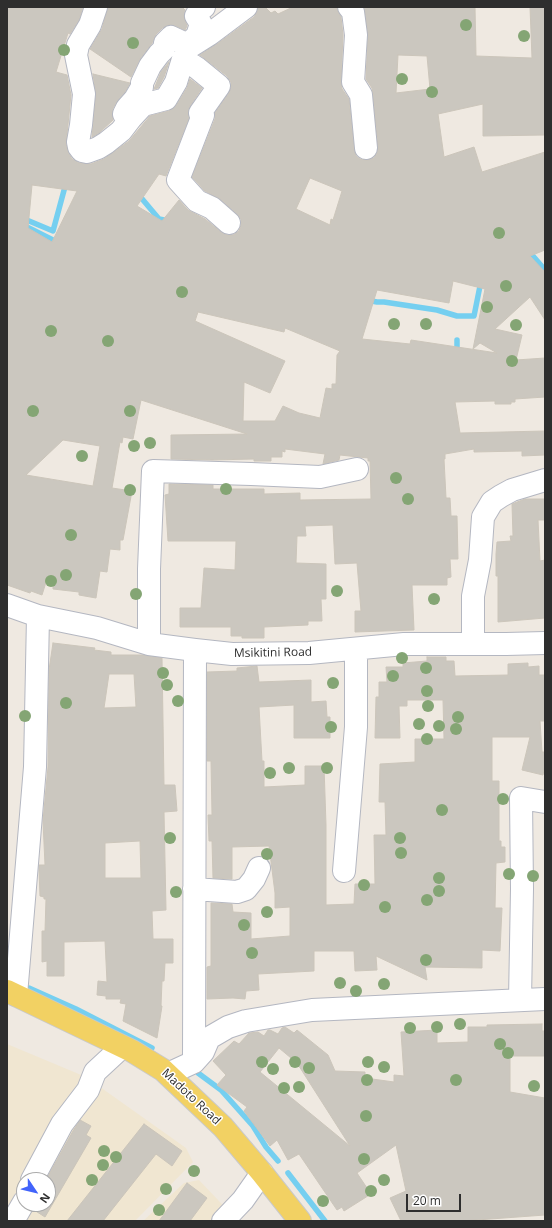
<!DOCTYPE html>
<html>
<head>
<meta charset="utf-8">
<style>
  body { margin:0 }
  #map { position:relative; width:552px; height:1228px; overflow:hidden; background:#efe9e1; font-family:"Open Sans",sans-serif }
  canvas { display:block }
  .frame { position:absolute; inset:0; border:8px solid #2e2e2e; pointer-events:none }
  .north { position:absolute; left:16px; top:1172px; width:40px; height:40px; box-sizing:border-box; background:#fff; border:1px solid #ababab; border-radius:50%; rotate:125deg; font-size:11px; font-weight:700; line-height:16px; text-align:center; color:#2e2e2e }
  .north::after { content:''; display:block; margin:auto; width:14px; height:18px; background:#4264fb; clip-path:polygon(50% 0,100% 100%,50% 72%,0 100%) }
  .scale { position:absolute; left:406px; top:1194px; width:55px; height:18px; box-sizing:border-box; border:2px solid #2e2e2e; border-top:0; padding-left:5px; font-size:12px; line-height:14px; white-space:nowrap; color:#2e2e2e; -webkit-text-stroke:3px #fff; paint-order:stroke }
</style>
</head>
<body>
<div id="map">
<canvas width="552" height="1228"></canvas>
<div class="frame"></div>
<div class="north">N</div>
<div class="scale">20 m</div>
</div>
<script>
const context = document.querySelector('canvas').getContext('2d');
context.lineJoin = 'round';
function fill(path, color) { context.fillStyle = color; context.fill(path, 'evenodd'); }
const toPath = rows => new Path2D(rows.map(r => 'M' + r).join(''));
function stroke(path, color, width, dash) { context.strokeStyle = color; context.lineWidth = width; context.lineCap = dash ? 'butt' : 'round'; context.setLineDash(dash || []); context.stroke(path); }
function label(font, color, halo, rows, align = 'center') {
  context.font = font + ' "Open Sans",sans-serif'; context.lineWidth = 3; context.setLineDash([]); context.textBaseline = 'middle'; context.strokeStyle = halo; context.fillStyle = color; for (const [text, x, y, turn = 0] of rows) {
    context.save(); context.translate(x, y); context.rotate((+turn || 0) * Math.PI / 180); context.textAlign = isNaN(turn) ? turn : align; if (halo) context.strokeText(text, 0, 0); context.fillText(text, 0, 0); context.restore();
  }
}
const education = toPath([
  [7,1044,86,1077,186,1148,193,1162,135,1221,7,1221],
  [24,1180,48,1180,48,1204,24,1204],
  [199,1180,238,1221,143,1221,184,1183]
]);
const stream = toPath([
  [138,194,159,219,169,221],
  [22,218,53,231,66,183],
  [23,225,59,243,59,244],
  [527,249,545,270],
  [366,300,377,302,384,302,437,310,457,316,474,316,481,281],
  [457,354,457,340],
  [29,988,76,1009,152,1048],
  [198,1073,221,1090,253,1126,266,1147,278,1161],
  [288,1173,325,1221]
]);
const building = toPath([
  [7,7,83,7,79,20,70,34,68,33,56,72,67,75,71,95,66,144,69,154,72,159,79,163,91,164,104,159,129,141,150,116,169,111,176,106,187,88,190,79,202,88,190,106,188,112,189,118,166,176,159,174,137,206,162,221,179,200,188,210,205,219,221,232,227,235,233,235,239,231,241,225,241,219,237,214,220,199,205,191,192,177,215,119,215,113,229,93,231,87,231,82,227,76,200,55,217,44,254,17,257,12,258,7,265,7,271,13,275,11,278,14,293,7,337,7,337,9,341,17,343,35,341,82,342,89,349,99,354,149,356,156,360,159,367,160,374,158,377,153,378,147,373,94,372,88,366,79,368,36,364,7,475,7,476,56,532,58,530,7,545,7,545,135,483,136,483,104,438,114,444,157,474,147,482,172,545,152,545,250,530,256,545,272,545,320,530,297,495,329,522,335,516,360,545,358,545,397,515,399,515,402,511,402,511,404,495,404,495,401,455,402,460,433,545,431,545,455,522,456,522,451,474,452,474,449,445,454,445,459,444,459,446,498,450,498,451,516,457,516,458,559,450,559,451,577,447,578,447,585,412,585,414,630,355,632,355,611,361,611,357,563,335,564,333,525,305,526,306,536,297,536,296,563,326,564,326,599,321,599,322,621,308,621,308,625,264,627,264,638,242,638,242,636,231,636,231,627,180,627,180,608,201,608,204,568,235,570,236,541,168,541,165,495,169,494,169,484,213,485,213,489,264,489,264,494,300,493,300,500,371,499,370,461,368,461,368,458,340,455,339,460,323,464,325,454,285,449,285,452,282,451,282,457,271,457,271,461,254,461,254,459,212,460,171,459,171,435,247,434,141,400,133,439,123,437,122,443,120,442,112,488,132,491,123,540,120,540,120,550,110,549,107,572,100,571,96,598,79,595,79,592,53,589,53,580,47,579,42,595,31,591,30,593,7,585,7,7],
  [398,55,427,56,430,89,396,93,398,55],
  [310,178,342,191,333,220,331,219,330,225,296,209,310,178],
  [32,185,77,191,52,242,28,228,32,185],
  [453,281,485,289,473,349,480,343,497,353,411,340,410,344,362,339,377,290,449,303,453,281],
  [198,312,284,332,285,328,340,351,337,355,336,384,332,384,332,389,326,388,320,418,299,413,283,406,275,421,243,421,244,382,270,393,285,361,195,321,198,312],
  [63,440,100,446,93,486,26,475,63,440],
  [108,7,182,7,185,10,184,17,187,26,185,30,176,26,169,25,162,28,156,34,152,43,140,59,131,77,90,49,102,29,108,7],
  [169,62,164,77,158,88,154,89,161,72,169,62],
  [93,74,130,83,125,92,118,100,113,108,112,114,113,120,99,133,92,137,96,95,93,74],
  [525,499,545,499,545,520,538,520,540,561,545,560,545,618,498,622,498,576,496,576,496,554,497,542,511,541,510,536,513,536,512,504,525,499],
  [53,643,95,648,94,650,111,652,111,655,144,655,162,658,164,785,175,785,177,811,164,812,166,910,152,911,153,939,173,939,173,963,165,963,164,981,162,981,161,1006,162,1006,157,1038,123,1021,126,1004,120,1003,121,999,106,999,106,996,97,995,98,981,107,982,105,941,64,942,64,976,47,976,47,961,42,962,42,931,45,931,46,899,44,899,44,897,40,896,39,870,39,865,45,865,43,821,48,767,49,670,53,643],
  [109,674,134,674,136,707,104,708,109,674],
  [140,841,141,878,105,878,105,843,140,841],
  [427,657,446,657,446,661,454,661,455,676,508,675,508,664,528,663,528,667,539,666,539,675,545,675,545,721,540,721,542,752,545,752,545,765,543,775,522,770,530,737,492,737,492,781,499,781,499,841,501,841,501,847,505,847,505,862,496,863,495,908,502,908,500,951,482,950,482,968,425,967,427,980,376,956,377,970,355,971,354,951,314,951,314,971,258,974,259,990,246,991,245,999,233,998,207,999,207,967,211,966,211,903,232,904,233,912,251,913,251,939,290,936,290,907,275,908,275,893,269,846,232,847,232,879,213,878,212,841,209,841,208,815,212,815,211,761,207,761,207,672,237,671,237,668,257,666,259,682,311,680,311,702,326,701,327,717,330,717,330,738,294,738,294,705,259,707,262,761,264,761,264,787,305,785,305,766,324,766,326,825,326,905,354,904,355,884,375,884,374,835,386,835,385,802,379,802,380,764,415,762,415,739,444,739,443,700,407,700,407,706,399,706,400,738,375,738,376,697,379,697,379,682,387,682,386,667,403,667,403,663,427,661,427,657],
  [542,1024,542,1031,545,1031,545,1056,510,1056,510,1092,545,1098,545,1215,463,1221,401,1221,390,1198,406,1191,396,1145,357,1173,371,1194,344,1211,342,1207,337,1210,299,1154,288,1160,277,1140,270,1146,244,1111,247,1107,217,1085,226,1075,213,1061,234,1041,239,1044,249,1033,258,1032,264,1036,268,1030,270,1030,278,1034,282,1028,285,1027,294,1033,297,1030,328,1055,335,1071,365,1072,365,1078,394,1082,394,1075,404,1076,401,1032,437,1030,437,1043,468,1042,468,1027,487,1027,487,1025,542,1024],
  [279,1048,297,1063,350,1146,260,1072,279,1048],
  [80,1120,91,1126,86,1135,91,1138,45,1217,34,1210,36,1204,48,1204,48,1180,46,1180,73,1131,80,1120],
  [144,1124,182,1151,172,1166,156,1154,103,1221,67,1221,144,1124],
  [187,1183,207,1198,190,1221,159,1221,187,1183]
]);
const minor = toPath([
  [96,7,90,25,78,45,76,55,84,94,81,125,78,142,79,147,82,151,87,152,98,148,106,143,121,131,131,118,143,105,166,99,176,82,183,59,197,68,219,86,200,113,203,115,178,180,197,201,212,208,229,223],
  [349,7,353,12,356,35,353,82,361,95,366,148],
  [191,46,210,34,246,7],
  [124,114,127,108,135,99,142,87,142,83,150,66,159,54,164,49,165,43,171,37,186,44,189,43,197,36,201,24,196,16,199,11,204,7],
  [7,605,38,616,97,628,149,644,195,650,232,654,309,653,404,644,506,644,545,643],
  [149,644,149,569,153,471,251,474,320,477,357,469],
  [473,644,473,596,480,560,483,517,492,502,501,496,512,490,545,480],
  [344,871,356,727,356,649],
  [194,889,237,892,246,889,254,879,259,868],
  [16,995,35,767,38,616],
  [520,1000,522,889,521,798,545,802],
  [194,1062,195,650],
  [168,1074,194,1062,203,1052,209,1038,228,1027,246,1021,312,1010,545,999],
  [32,1180,62,1124,88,1090,95,1072,122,1047],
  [13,1221,24,1202],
  [223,1221,243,1200,262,1173]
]);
const major = toPath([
  [7,991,132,1051,163,1070,223,1127,262,1173,300,1221]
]);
const trees = [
  [466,25],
  [524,36],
  [133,43],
  [64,50],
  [402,79],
  [432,92],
  [499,233],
  [506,286],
  [182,292],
  [487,307],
  [394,324],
  [426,324],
  [516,325],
  [51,331],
  [108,341],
  [512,361],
  [33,411],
  [130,411],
  [150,443],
  [134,446],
  [82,456],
  [396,478],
  [226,489],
  [130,490],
  [408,499],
  [71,535],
  [66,575],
  [51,581],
  [337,591],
  [136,594],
  [434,599],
  [402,658],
  [426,668],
  [163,673],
  [393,676],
  [333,683],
  [167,685],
  [427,691],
  [178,701],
  [66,703],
  [428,706],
  [25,716],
  [458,717],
  [419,724],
  [439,726],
  [331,727],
  [456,729],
  [427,739],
  [289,768],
  [327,768],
  [270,773],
  [503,799],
  [442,810],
  [170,838],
  [400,838],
  [401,853],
  [267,854],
  [509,874],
  [533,876],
  [439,878],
  [364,885],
  [439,891],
  [176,892],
  [427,900],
  [385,907],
  [267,912],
  [244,925],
  [252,953],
  [426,960],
  [340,983],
  [384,984],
  [356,991],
  [460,1024],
  [437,1027],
  [410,1028],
  [500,1044],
  [508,1053],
  [262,1062],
  [295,1062],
  [368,1062],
  [384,1067],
  [309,1068],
  [273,1069],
  [367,1080],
  [456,1080],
  [534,1086],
  [299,1087],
  [284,1088],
  [366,1116],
  [104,1151],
  [116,1157],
  [364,1159],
  [103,1165],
  [194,1171],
  [92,1180],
  [384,1180],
  [166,1189],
  [371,1191],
  [323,1201],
  [159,1210]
];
const streetNames = [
  ["Msikitini Road",273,653,-1],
  ["Madoto Road",191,1097,43]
];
fill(education, '#f0e6d1');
stroke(stream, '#75cff0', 5.5);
fill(building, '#cbc7bf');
stroke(building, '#cbc5ba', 1);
stroke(minor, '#b4b7c1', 24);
stroke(major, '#c9c9c9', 24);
stroke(minor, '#fff', 22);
stroke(major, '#f2d163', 22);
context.fillStyle = '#84a574';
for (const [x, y] of trees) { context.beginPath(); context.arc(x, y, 6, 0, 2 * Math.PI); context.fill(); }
label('12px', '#2e2e2e', '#fff', streetNames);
</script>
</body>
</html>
